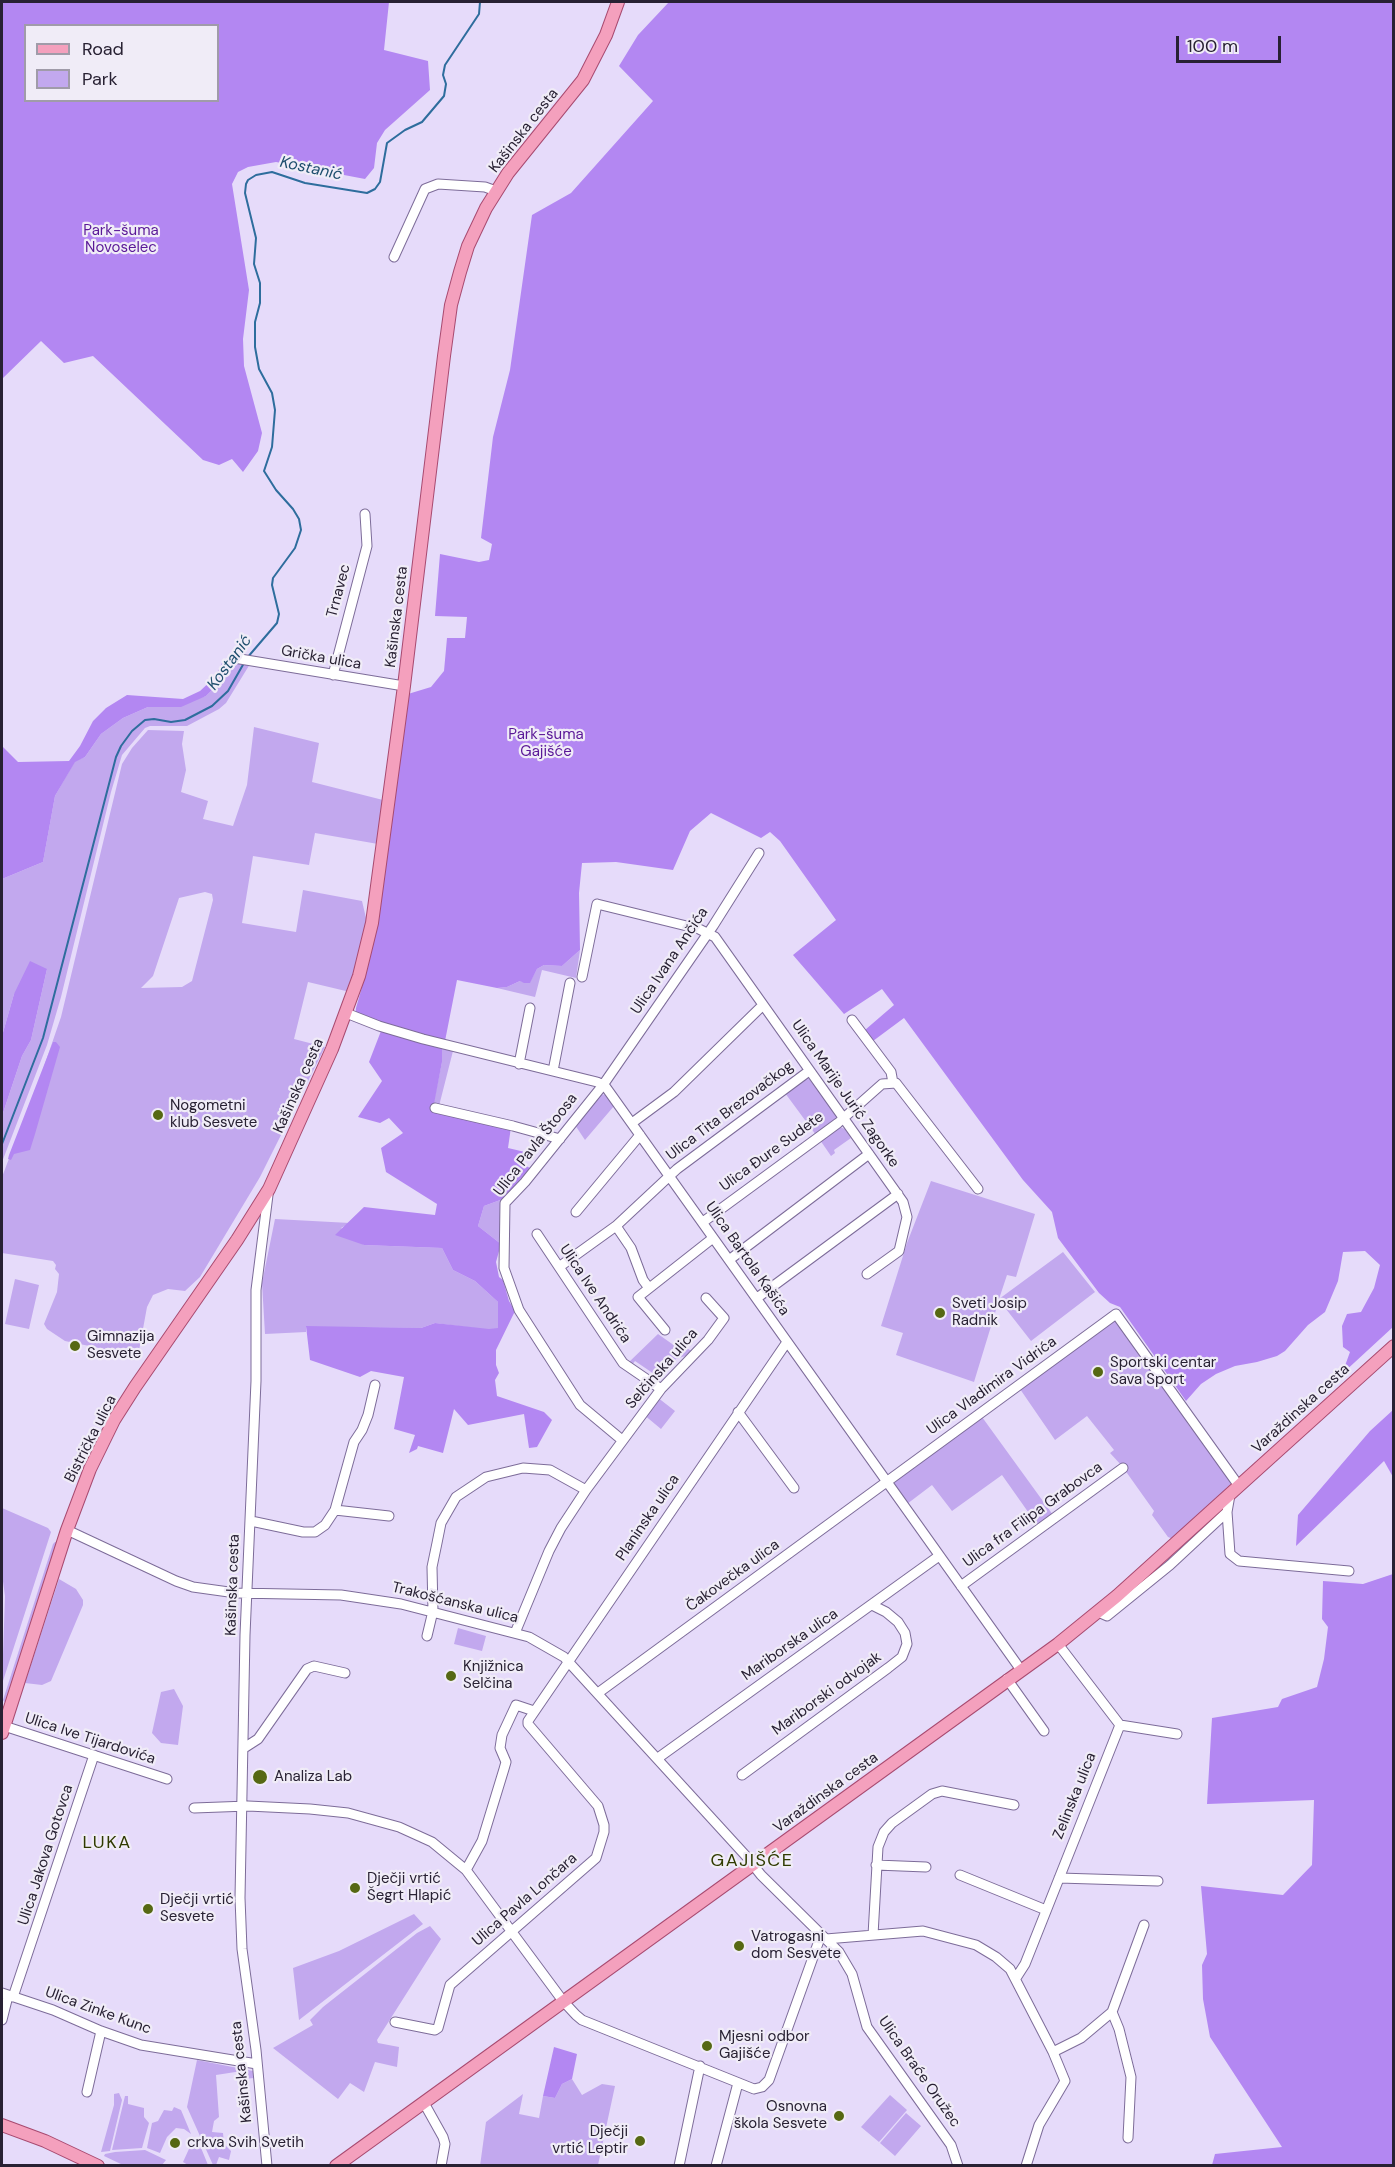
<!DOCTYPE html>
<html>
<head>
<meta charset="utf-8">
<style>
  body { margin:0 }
  #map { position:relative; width:1395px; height:2167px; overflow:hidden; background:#e6dbfa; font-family:"DM Sans",sans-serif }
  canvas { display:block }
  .frame { position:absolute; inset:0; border:3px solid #282133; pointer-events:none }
  .legend { position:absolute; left:24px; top:24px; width:195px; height:78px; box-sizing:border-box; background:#f0ecf7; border:2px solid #a09ba9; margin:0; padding:8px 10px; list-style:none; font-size:18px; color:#282133 }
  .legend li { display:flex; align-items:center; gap:12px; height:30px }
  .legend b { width:30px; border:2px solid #a09ba9 }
  .scale { position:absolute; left:1176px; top:36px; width:105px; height:27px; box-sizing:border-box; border:3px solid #282133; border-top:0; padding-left:8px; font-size:18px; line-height:21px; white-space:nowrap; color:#282133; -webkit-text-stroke:4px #f0ecf7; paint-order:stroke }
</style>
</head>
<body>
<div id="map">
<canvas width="1395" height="2167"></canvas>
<div class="frame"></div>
<ul class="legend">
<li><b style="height:8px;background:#f4a0bd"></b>Road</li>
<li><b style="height:16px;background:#c2a8ee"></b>Park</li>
</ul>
<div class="scale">100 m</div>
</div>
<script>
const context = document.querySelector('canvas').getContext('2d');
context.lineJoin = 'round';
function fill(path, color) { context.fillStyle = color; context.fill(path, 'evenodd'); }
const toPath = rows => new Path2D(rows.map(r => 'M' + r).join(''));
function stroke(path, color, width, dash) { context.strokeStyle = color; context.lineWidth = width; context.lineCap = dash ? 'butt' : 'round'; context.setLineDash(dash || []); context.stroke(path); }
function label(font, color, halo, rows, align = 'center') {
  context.font = font + ' "DM Sans",sans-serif'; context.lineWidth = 4.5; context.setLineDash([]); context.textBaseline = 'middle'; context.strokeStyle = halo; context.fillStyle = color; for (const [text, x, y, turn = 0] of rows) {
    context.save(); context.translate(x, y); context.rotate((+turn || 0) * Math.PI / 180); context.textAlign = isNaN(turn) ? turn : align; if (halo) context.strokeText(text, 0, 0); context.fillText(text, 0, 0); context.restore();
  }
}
const green = toPath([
  [230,659,250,664,226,703,219,709,187,726,150,726,145,728,122,755,111,792,61,997,47,1045,2,1162,2,1116,22,1056,31,1040,47,969,14,994,2,1036,2,879,43,862,55,796,75,761,85,757,101,734,123,718,148,707,170,707,206,696,222,680],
  [254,727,319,743,312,782,383,800,378,844,315,833,309,865,253,856,242,923,296,932,303,890,362,901,366,918,368,919,350,992,308,982,294,1039,325,1047,260,1177,200,1277,185,1291,168,1289,153,1295,147,1307,138,1356,65,1341,47,1329,44,1324,57,1292,59,1274,55,1269,56,1265,53,1261,2,1253,2,1177,41,1075,61,1017,122,764,132,748,148,730,184,731,182,744,186,770,181,792,208,801,203,819,233,826,247,785],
  [205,892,212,894,213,900,192,981,182,987,141,988,153,976,179,898],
  [580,950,576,978,542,970,535,997,497,988,507,987,520,981,530,982,537,969,544,965,562,966],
  [442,1048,453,1051,439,1106,433,1105,442,1062],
  [809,1079,837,1114,836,1120,816,1135,785,1093,803,1080],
  [600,1094,606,1095,614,1106,585,1140,575,1125],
  [840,1127,845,1129,851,1138,834,1150,835,1153,831,1156,820,1140],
  [931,1181,1035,1214,1016,1277,1007,1275,999,1299,1063,1252,1095,1292,1031,1341,999,1300,974,1382,896,1355,903,1333,881,1326,907,1243],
  [503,1199,501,1244,478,1226,484,1206],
  [275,1219,350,1223,341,1228,364,1245,442,1248,453,1270,475,1281,498,1302,498,1329,489,1330,435,1323,421,1328,306,1327,306,1332,265,1334,262,1283],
  [15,1279,39,1285,29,1329,5,1324],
  [1114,1319,1177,1405,1188,1424,1232,1480,1229,1488,1173,1539,1168,1537,1152,1515,1154,1511,1122,1466,1110,1453,1114,1450,1087,1416,1055,1440,1020,1389],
  [658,1334,675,1346,676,1344,683,1346,695,1353,676,1359,660,1378,635,1361,632,1365,628,1363],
  [657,1397,675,1411,661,1429,643,1414],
  [982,1417,1053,1515,1038,1526,1002,1475,952,1511,932,1485,907,1504,895,1486,895,1480],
  [2,1508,48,1528,51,1532,2,1684,5,1596,2,1574],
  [55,1542,58,1542,6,1704,3,1700,53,1544],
  [59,1579,76,1589,83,1600,83,1605,51,1681,42,1685,25,1683],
  [458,1628,486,1636,482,1651,454,1644],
  [174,1689,183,1706,178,1745,161,1743,152,1733,161,1692],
  [414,1914,423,1924,299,2020,293,1968,339,1951],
  [430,1926,441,1939,377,2040,378,2043,399,2047,397,2067,375,2062,364,2092,350,2083,338,2099,273,2048,313,2025,310,2020,323,2007,417,1933],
  [197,2060,253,2071,254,2078,243,2079,242,2071,216,2075,219,2117,214,2121,212,2132,223,2133,224,2144,231,2151,229,2160,219,2157,216,2165,213,2165,187,2107],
  [572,2079,582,2095,602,2084,615,2086,598,2165,480,2166,486,2122,523,2094,519,2114,539,2118,543,2096,555,2098,562,2084],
  [119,2093,122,2100,110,2151,101,2152,114,2105,114,2094],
  [890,2095,907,2110,879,2142,861,2127],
  [125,2096,128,2096,128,2104,144,2108,144,2117,149,2123,142,2148,112,2150],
  [174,2107,181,2110,191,2134,184,2129,176,2128,167,2137,160,2153,147,2148,152,2123,158,2121,164,2110,172,2111],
  [906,2113,921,2126,895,2156,880,2143],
  [194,2138,197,2138,208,2165,188,2165,183,2162],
  [145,2150,166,2160,162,2165,123,2165,104,2156,105,2154,115,2152]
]);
const forest = toPath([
  [2,2,389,2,384,50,428,61,430,90,385,130,377,143,374,168,365,179,276,162,248,167,238,172,232,184,249,290,243,339,244,366,262,433,258,451,243,472,232,459,219,465,203,460,93,356,64,363,41,341,2,379],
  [26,26,218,26,218,100,26,100],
  [669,2,1393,2,1393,1327,1342,1374,1350,1352,1343,1347,1342,1326,1347,1314,1361,1312,1374,1288,1380,1265,1365,1251,1343,1252,1338,1281,1325,1312,1308,1325,1285,1351,1277,1356,1257,1362,1235,1366,1216,1374,1201,1384,1186,1401,1120,1307,1110,1303,1099,1293,1058,1238,1052,1212,1023,1180,904,1018,873,1041,865,1030,894,1005,882,989,844,1014,793,955,836,920,780,841,770,832,761,838,711,813,690,831,673,870,616,862,582,863,579,893,580,950,562,966,544,965,537,969,530,983,524,983,520,981,507,987,497,988,457,980,445,1041,442,1048,442,1062,433,1109,511,1127,508,1148,525,1152,522,1164,530,1168,503,1199,484,1206,478,1226,501,1244,496,1262,499,1277,503,1280,509,1301,515,1311,496,1350,496,1365,499,1373,495,1380,497,1396,544,1412,552,1420,537,1447,529,1448,524,1414,468,1425,454,1409,443,1453,418,1446,417,1449,409,1453,415,1435,394,1429,404,1377,371,1371,360,1377,310,1360,306,1326,421,1328,435,1323,489,1329,498,1328,498,1302,475,1281,453,1270,442,1248,364,1245,335,1235,364,1207,435,1215,437,1204,386,1172,381,1148,403,1133,389,1118,380,1123,358,1117,382,1081,369,1062,381,1031,355,1020,356,1008,364,980,379,913,408,694,431,687,444,671,447,638,465,638,467,617,435,616,440,554,479,562,489,560,492,544,481,538,493,437,510,370,532,215,571,193,653,101,619,66,638,35],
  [224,659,230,659,222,680,206,696,181,707,148,707,123,718,101,734,85,757,75,762,55,796,43,862,2,879,2,746,18,762,69,761,80,746,93,721,106,708,127,695,183,699,200,691,215,677],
  [30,961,47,969,31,1040,22,1056,2,1116,2,1036,14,994],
  [53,1042,56,1042,60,1047,35,1134,30,1150,14,1154,11,1160,8,1159,9,1155],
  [1393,1410,1393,1477,1384,1461,1296,1546,1298,1515,1370,1431],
  [1393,1574,1393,2165,1212,2165,1215,2154,1282,2147,1210,2037,1203,1999,1202,1965,1207,1954,1201,1886,1283,1895,1312,1865,1314,1800,1207,1804,1212,1718,1278,1707,1282,1699,1317,1687,1324,1659,1328,1627,1322,1619,1323,1581,1363,1584],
  [554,2047,577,2054,572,2079,562,2084,555,2098,543,2096]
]);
const stream = toPath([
  [247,658,277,623,279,614,272,585,273,578,295,548,301,530,299,519,293,509,276,490,264,471,272,447,275,410,272,393,259,369,255,347,255,322,260,303,260,283,254,264,256,238,245,193,246,184,248,180,256,175,272,172,305,183,367,193,375,189,380,182,387,143,405,130,422,122,444,96,446,84,443,75,445,65,479,14,480,2],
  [2,1144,43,1038,116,757,121,746,132,731,145,720,154,719,171,722,185,720,212,706,228,691,244,663]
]);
const minor = toPath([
  [394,257,425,189,438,184,485,187,496,191],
  [234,658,404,686],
  [333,675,367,546,365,514],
  [582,977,597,904,699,929,715,937,903,1202,907,1217,899,1251,867,1274],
  [346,1013,379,1026,423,1039,597,1082,605,1086,1021,1670],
  [852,1020,891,1072,893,1083],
  [519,1064,530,1008],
  [553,1071,570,983],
  [435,1108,513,1126,560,1139],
  [632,1123,674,1092,763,1005],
  [576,1212,640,1135],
  [703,1222,838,1123,882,1084,896,1083,978,1189],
  [616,1226,631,1248,643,1280,649,1288],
  [537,1234,623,1363,661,1389],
  [729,1260,869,1154],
  [559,1267,616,1226,677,1169,809,1071],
  [757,1298,898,1194],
  [665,1330,638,1297,713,1238],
  [738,1412,794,1488],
  [622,1440,580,1405,519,1310,504,1268,505,1203,525,1182,603,1085,713,926,759,853],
  [335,1510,389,1516],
  [1227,1512,1230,1554,1239,1561,1349,1571],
  [251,1521,303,1532,315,1532,325,1525,335,1510,354,1442,362,1430,368,1415,375,1385],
  [67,1530,176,1581,193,1587,236,1593,341,1595,401,1604,529,1637,564,1657,746,1856,761,1875,839,1952,852,1974,867,2027,951,2145,958,2166],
  [961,1586,1123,1468],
  [1098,1612,1107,1616,1170,1565,1227,1512,1230,1495],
  [515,1633,549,1551,561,1528,586,1490,661,1389,708,1340,724,1318,706,1298],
  [427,1636,433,1611,432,1567,437,1543,441,1523,456,1497,486,1477,523,1468,550,1470,586,1490],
  [1007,1679,1044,1731],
  [598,1693,1116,1314,1239,1486],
  [1120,1725,1177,1734],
  [4,1726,167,1779],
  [244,1748,258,1739,307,1669,314,1666,345,1673],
  [658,1758,939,1556],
  [742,1775,888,1668,902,1657,907,1644,905,1633,898,1622,886,1612,872,1605],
  [194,1808,248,1806,310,1809,348,1813,399,1827,432,1842,466,1870,563,2001,576,2015,582,2020,754,2089,762,2087,769,2080,821,1935],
  [876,1865,926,1867],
  [466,1870,482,1841,504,1769,506,1762,500,1748,502,1735,516,1705,534,1711],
  [960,1875,1046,1910],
  [1059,1878,1158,1881],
  [873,1935,878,1847,884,1832,892,1823,932,1794,942,1791,1014,1805],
  [826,1939,923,1931,976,1945,996,1957,1010,1969,1053,2052,1065,2081,1039,2125,1026,2166],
  [1016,1978,1025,1964,1120,1725,1058,1644],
  [2,1993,53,2010,101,2031,141,2045,257,2064],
  [13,1997,94,1755],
  [1112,2012,1119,2029,1131,2077,1128,2138],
  [2,2020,8,1996],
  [395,2022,435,2030,438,2028,450,1985,596,1858,604,1832,604,1825,598,1806,528,1724,528,1721,787,1342],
  [1053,2052,1081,2038,1112,2012,1144,1925],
  [87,2092,101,2031],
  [424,2103,443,2137,445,2144,441,2166],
  [267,2166,256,2050,242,1949,240,1898,245,1635,256,1381,256,1290,268,1195],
  [679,2166,700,2066],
  [716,2166,738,2083]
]);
const major = toPath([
  [2,1733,67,1530,90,1469,114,1420,135,1387,237,1240,269,1189,332,1049,359,976,372,923,404,686,444,356,451,305,460,272,468,246,486,208,508,173,583,80,606,35,618,2],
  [2,2125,45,2141,98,2166],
  [336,2166,1058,1644,1117,1596,1394,1346]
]);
const markers = [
  [158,1115,6,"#566813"],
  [940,1313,6,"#566813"],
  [75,1346,6,"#566813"],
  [1098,1372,6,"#566813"],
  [451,1676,6,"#566813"],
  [260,1777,8,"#566813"],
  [355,1888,6,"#566813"],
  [148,1909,6,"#566813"],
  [739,1946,6,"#566813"],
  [707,2046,6,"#566813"],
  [839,2116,6,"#566813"],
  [640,2141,6,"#566813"],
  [175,2143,6,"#566813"]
];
const streetNames = [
  ["Kašinska cesta",524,131,-52],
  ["Trnavec",339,591,-75],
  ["Kašinska cesta",397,617,-83],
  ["Grička ulica",321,658,10],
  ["Ulica Ivana Ančića",670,961,-56],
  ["Kašinska cesta",299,1086,-66],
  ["Ulica Marije Jurić Zagorke",845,1094,55],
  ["Ulica Tita Brezovačkog",730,1111,-37],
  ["Ulica Pavla Štoosa",536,1145,-52],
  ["Ulica Đure Sudete",772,1152,-36],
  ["Ulica Bartola Kašića",747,1259,55],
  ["Ulica Ive Andrića",595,1294,56],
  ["Selčinska ulica",662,1369,-49],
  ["Ulica Vladimira Vidrića",992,1386,-36],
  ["Varaždinska cesta",1301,1409,-42],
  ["Bistrička ulica",91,1439,-63],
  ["Ulica fra Filipa Grabovca",1033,1515,-36],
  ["Planinska ulica",648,1518,-56],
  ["Čakovečka ulica",733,1576,-36],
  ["Kašinska cesta",233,1585,-88],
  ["Trakošćanska ulica",455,1603,14],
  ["Mariborska ulica",790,1645,-35],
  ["Mariborski odvojak",827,1694,-36],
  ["Ulica Ive Tijardovića",90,1739,18],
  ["Varaždinska cesta",826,1793,-36],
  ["Zelinska ulica",1075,1796,-68],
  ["Ulica Jakova Gotovca",46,1855,-72],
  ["Ulica Pavla Lončara",525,1900,-41],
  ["Ulica Zinke Kunc",98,2011,20],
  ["Kašinska cesta",242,2072,-96],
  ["Ulica Braće Oružec",919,2072,55]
];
const parkNames = [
  ["Park-šuma",121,231],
  ["Novoselec",121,248],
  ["Park-šuma",546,735],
  ["Gajišće",546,752]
];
const poiNames = [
  ["Nogometni",170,1106],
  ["klub Sesvete",170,1123],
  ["Sveti Josip",952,1304],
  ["Radnik",952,1321],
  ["Gimnazija",87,1337],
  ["Sesvete",87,1354],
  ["Sportski centar",1110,1363],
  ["Sava Sport",1110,1380],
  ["Knjižnica",463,1667],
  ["Selčina",463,1684],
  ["Analiza Lab",274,1777],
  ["Dječji vrtić",367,1879],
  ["Šegrt Hlapić",367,1896],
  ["Dječji vrtić",160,1900],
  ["Sesvete",160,1917],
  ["Vatrogasni",751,1937],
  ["dom Sesvete",751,1954],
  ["Mjesni odbor",719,2037],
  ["Gajišće",719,2054],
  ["Osnovna",827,2107,"right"],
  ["škola Sesvete",827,2124,"right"],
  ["Dječji",628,2132,"right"],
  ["vrtić Leptir",628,2149,"right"],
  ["crkva Svih Svetih",187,2143]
];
const waterNames = [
  ["Kostanić",311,169,12],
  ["Kostanić",230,663,-54]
];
const quarterNames = [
  ["LUKA",107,1843],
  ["GAJIŠĆE",752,1861]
];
fill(green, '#c2a8ee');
fill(forest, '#b387f2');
stroke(stream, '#2e6d9d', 2);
stroke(minor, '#7d6c99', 11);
stroke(major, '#a84a70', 14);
stroke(minor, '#fff', 9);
stroke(major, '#f4a0bd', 12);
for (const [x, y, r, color] of markers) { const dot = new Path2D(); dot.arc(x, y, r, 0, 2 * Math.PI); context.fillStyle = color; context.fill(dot); stroke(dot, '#f0ecf7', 2); }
label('15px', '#282133', '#f0ecf7', streetNames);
label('15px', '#5a1897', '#f0ecf7', parkNames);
label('15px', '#282133', '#f0ecf7', poiNames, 'left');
label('italic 16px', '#1e4e6e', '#f0ecf7', waterNames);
context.letterSpacing = '1.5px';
label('18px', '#303b00', '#f0ecf7', quarterNames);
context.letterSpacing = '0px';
</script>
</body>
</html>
